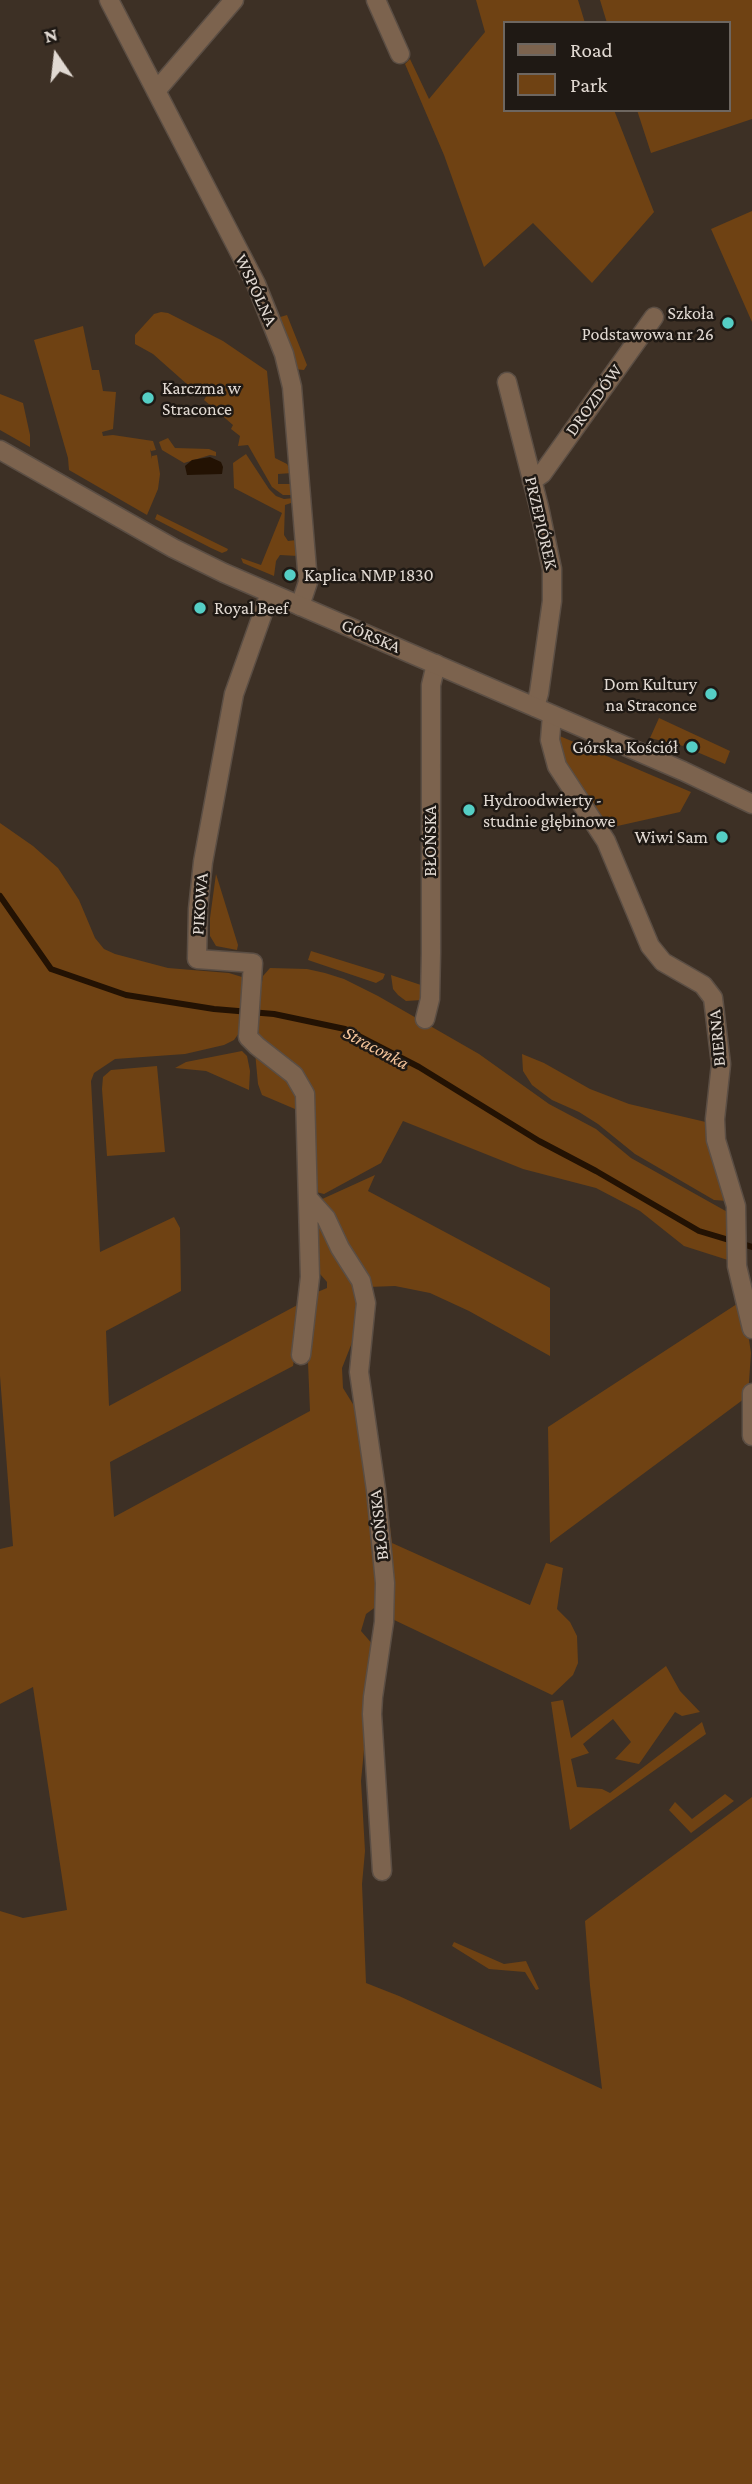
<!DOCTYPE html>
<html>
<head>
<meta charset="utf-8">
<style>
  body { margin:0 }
  #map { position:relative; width:752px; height:2484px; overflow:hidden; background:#3d3025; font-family:"Crimson Pro",serif }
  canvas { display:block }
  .legend { position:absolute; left:503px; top:21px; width:228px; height:91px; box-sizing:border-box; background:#1f1914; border:2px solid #6d6660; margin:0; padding:9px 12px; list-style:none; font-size:21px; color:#e1d9d2 }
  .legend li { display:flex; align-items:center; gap:14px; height:35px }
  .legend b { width:35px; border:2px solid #6d6660 }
  .north { position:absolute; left:21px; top:21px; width:70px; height:70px; -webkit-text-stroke:5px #1f1914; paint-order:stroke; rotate:346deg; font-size:19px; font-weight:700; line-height:28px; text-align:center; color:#e1d9d2 }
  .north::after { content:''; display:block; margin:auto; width:24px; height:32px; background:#e1d9d2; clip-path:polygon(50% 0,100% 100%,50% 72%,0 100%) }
</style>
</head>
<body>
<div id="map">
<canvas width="752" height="2484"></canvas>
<ul class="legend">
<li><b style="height:9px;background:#7c634e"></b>Road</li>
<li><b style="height:19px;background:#6f4213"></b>Park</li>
</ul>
<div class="north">N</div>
</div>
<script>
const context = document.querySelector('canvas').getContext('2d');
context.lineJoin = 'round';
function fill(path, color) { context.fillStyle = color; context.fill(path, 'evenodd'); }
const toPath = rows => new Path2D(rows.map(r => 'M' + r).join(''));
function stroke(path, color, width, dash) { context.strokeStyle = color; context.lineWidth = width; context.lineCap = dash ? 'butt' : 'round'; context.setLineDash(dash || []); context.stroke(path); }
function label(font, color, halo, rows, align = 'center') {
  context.font = font + ' "Crimson Pro",serif'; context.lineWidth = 5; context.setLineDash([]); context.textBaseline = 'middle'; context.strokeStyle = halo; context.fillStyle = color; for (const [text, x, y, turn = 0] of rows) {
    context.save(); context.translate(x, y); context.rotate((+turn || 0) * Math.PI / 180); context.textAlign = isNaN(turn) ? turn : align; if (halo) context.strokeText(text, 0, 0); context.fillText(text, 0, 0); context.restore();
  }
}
const green = toPath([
  [476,0,578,0,585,23,505,23,505,110,614,110,654,212,592,283,533,223,484,267,444,155,405,64,410,59,429,99,485,32],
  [600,0,752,0,752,119,651,153,637,110,729,110,729,23,607,23],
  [752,211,752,322,711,229],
  [161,312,168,313,223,341,267,371,275,458,287,464,292,473,278,474,278,484,293,484,294,495,283,495,272,487,248,445,238,446,240,436,231,429,233,425,204,400,208,393,201,387,197,393,153,354,135,344,135,335,154,314],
  [287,315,307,365,304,370,294,369,277,318],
  [83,326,92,370,99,370,103,391,116,392,113,429,102,432,103,436,113,435,153,441,156,450,151,451,150,449,152,459,152,456,157,455,160,474,158,489,147,515,69,470,68,458,34,340],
  [0,394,23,403,30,435,30,447,0,430],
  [168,438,175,448,209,449,216,452,216,456,210,455,184,463,162,450,159,442],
  [246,454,269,489,276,496,284,499,294,498,294,502,285,505,284,535,288,541,297,540,298,556,280,555,276,561,274,576,243,563,241,558,261,565,282,513,234,488,233,463],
  [157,514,228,549,227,551,222,553,211,548,155,519],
  [659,718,730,751,725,764,697,752,699,746,686,741,683,746,650,738],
  [555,734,691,792,680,812,604,829,570,779],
  [0,823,33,846,58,868,79,900,95,938,104,949,115,954,168,968,229,973,242,977,245,985,239,1033,234,1040,224,1045,185,1054,115,1059,94,1073,91,1081,100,1252,174,1217,180,1228,181,1291,106,1331,109,1406,303,1302,293,1366,110,1462,114,1517,310,1411,307,1338,315,1293,327,1288,327,1282,320,1274,317,1262,315,1215,361,1297,355,1335,342,1368,343,1388,356,1409,377,1547,377,1606,366,1614,361,1631,374,1646,361,1781,365,1851,362,1884,366,1983,399,1996,602,2089,590,1986,585,1921,752,1797,752,2484,0,2484,0,1911,23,1918,67,1910,33,1687,0,1704,0,1549,13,1546,0,1376],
  [216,874,238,945,237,950,216,946,210,936,210,918],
  [311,951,385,974,383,979,376,983,308,960],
  [270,968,307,969,325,973,344,979,378,996,479,1054,549,1104,596,1129,631,1158,731,1214,731,1261,684,1246,640,1211,596,1188,523,1169,403,1121,381,1163,324,1194,312,1191,310,1108,259,1034,256,1019,263,976],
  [391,975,427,987,422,1000,406,1001,398,995,393,989],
  [242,1051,247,1056,250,1071,249,1090,206,1071,175,1068,186,1062],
  [255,1052,291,1078,302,1112,262,1095,258,1084],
  [522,1054,544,1063,590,1089,629,1104,710,1123,727,1201,714,1200,635,1154,598,1124,579,1112,552,1100,532,1085,523,1071],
  [157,1066,165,1152,107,1156,102,1089,103,1077,111,1070],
  [375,1175,368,1191,550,1288,550,1356,469,1311,430,1293,395,1286,368,1287,320,1200],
  [743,1300,751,1353,748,1396,550,1543,548,1427],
  [387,1501,392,1543,530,1605,546,1563,563,1568,557,1609,570,1622,577,1636,578,1663,573,1675,552,1695,390,1618,383,1502],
  [666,1666,680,1691,700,1712,682,1716,675,1712,639,1764,615,1759,631,1742,613,1719,583,1744,589,1753,571,1759,577,1787,602,1789,610,1793,702,1722,706,1734,570,1830,551,1702,563,1700,571,1738],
  [725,1794,734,1801,691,1833,669,1810,675,1802,692,1819],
  [454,1942,504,1964,526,1961,539,1989,536,1990,525,1972,489,1969,452,1946]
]);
const water = toPath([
  [210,457,221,462,223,467,222,474,187,475,185,466,192,460]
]);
const stream = toPath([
  [0,896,51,969,126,995,214,1009,274,1014,345,1029,419,1067,539,1141,596,1171,699,1231,752,1247]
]);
const minor = toPath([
  [109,0,256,284,284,354,292,387,308,582,300,606],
  [376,0,400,54],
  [156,91,234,0],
  [507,382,539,507,552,569,552,601,539,693,535,707],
  [532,481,542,474,654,317],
  [270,593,234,694,203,862,198,909,197,959,253,963,248,1037,257,1046,294,1075,305,1094,310,1277,301,1355],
  [552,715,550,740,557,766,606,841,650,946,663,962,703,985,713,998,721,1064,715,1119,716,1140,736,1206,737,1266,752,1329],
  [425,1019,430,999,431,953,431,685,436,664],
  [308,1198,326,1218,340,1248,361,1281,366,1303,359,1372,376,1490,385,1583,384,1622,373,1697,372,1714,382,1871],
  [752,1393,752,1436]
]);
const tertiary = toPath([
  [0,450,173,548,224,573,683,771,752,804]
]);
const markers = [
  [728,323,7,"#55cec5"],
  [148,398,7,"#55cec5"],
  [290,575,7,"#55cec5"],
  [200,608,7,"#55cec5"],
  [711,694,7,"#55cec5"],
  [692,747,7,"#55cec5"],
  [469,810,7,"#55cec5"],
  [722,837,7,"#55cec5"]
];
const streetNames = [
  ["WSPÓLNA",256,290,65],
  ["DROZDÓW",594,400,-54],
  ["PRZEPIÓREK",541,523,77],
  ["GÓRSKA",371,636,23],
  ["BŁOŃSKA",430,841,-90],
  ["PIKOWA",200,904,-86],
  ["BIERNA",717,1038,-95],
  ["BŁOŃSKA",379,1525,-96]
];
const poiNames = [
  ["Szkoła",714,313],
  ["Podstawowa nr 26",714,334],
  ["Karczma w",162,388,"left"],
  ["Straconce",162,409,"left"],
  ["Kaplica NMP 1830",304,575,"left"],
  ["Royal Beef",214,608,"left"],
  ["Dom Kultury",697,684],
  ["na Straconce",697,705],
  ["Górska Kościół",678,747],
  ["Hydroodwierty -",483,800,"left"],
  ["studnie głębinowe",483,821,"left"],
  ["Wiwi Sam",708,837]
];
const waterNames = [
  ["Straconka",376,1048,28]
];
fill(green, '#6f4213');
fill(water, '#231203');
stroke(stream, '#231203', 6);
stroke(minor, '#5b4e44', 21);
stroke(tertiary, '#5b4e44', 21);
stroke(minor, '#7c634e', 18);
stroke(tertiary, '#7c634e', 18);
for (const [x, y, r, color] of markers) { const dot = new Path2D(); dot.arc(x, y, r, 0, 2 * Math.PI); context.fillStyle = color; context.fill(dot); stroke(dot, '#1f1914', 2.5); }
label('18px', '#e1d9d2', '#1f1914', streetNames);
label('18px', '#e1d9d2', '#1f1914', poiNames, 'right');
label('italic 19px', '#f4c49a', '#1f1914', waterNames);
</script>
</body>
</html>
